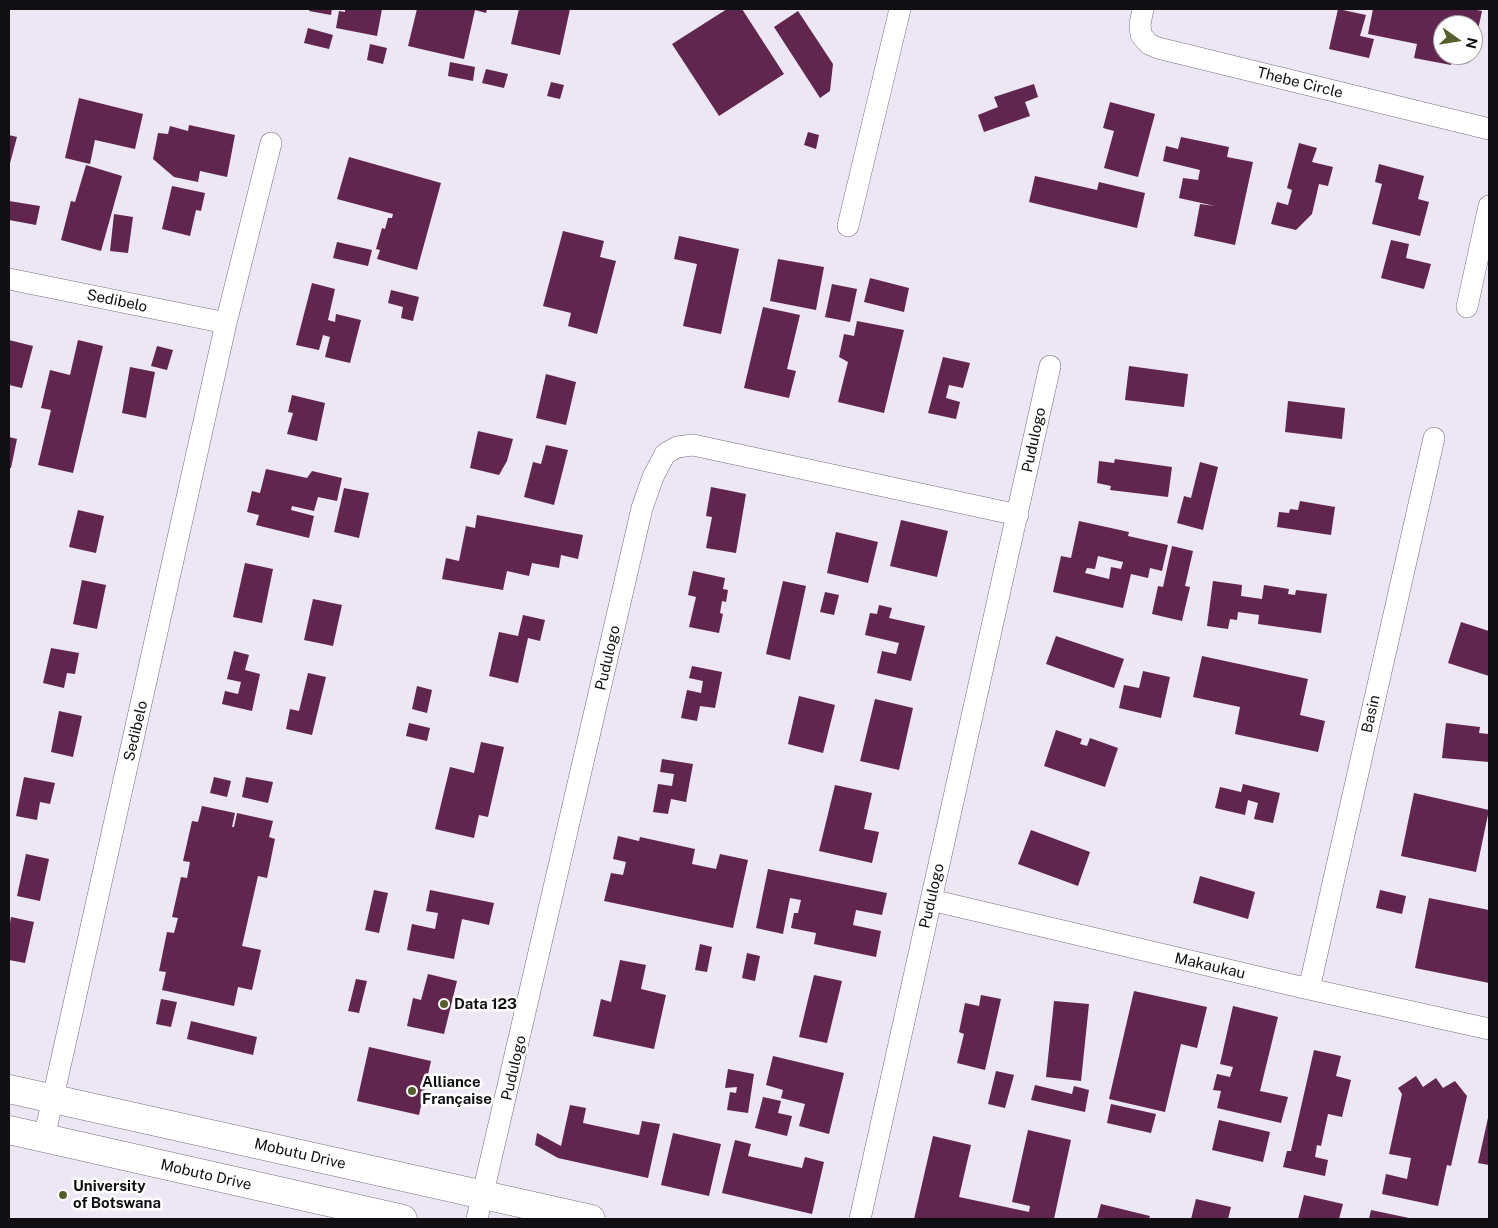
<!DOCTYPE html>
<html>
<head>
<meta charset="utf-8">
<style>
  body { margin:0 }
  #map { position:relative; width:1498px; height:1228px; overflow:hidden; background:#ede6f4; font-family:"Public Sans",sans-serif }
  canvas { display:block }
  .frame { position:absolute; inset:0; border:10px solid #120f14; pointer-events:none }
  .north { position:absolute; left:1433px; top:15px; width:50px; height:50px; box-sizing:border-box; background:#fff; border:1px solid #a09fa1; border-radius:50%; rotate:103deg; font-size:14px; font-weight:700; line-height:20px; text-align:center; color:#120f14 }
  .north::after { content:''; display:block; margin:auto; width:18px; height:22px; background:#575d2b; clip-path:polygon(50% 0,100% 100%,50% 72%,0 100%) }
</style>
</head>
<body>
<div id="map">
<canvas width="1498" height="1228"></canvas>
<div class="frame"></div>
<div class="north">N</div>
</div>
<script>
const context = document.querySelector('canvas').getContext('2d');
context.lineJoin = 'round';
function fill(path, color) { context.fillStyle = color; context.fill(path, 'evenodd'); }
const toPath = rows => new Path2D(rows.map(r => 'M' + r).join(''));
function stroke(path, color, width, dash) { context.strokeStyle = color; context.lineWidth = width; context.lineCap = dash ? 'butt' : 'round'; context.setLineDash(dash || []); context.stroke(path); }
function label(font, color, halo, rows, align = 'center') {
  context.font = font + ' "Public Sans",sans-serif'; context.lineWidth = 5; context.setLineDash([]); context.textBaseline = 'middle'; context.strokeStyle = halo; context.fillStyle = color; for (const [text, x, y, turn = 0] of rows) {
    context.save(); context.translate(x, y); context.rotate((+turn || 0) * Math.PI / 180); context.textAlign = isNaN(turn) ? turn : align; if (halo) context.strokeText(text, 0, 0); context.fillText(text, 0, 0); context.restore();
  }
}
const building = toPath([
  [310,9,332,9,331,15,309,11],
  [345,9,382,9,377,36,336,28,339,11,345,12],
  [417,9,487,9,486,13,475,10,464,59,408,46],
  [519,9,570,9,560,55,511,44],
  [727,9,742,9,784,74,719,116,672,44],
  [1338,9,1366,15,1360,36,1374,39,1369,58,1329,49],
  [1373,9,1471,9,1482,11,1476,39,1473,39,1473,25,1443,25,1443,55,1453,55,1451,65,1414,58,1417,44,1368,34],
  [798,11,833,64,830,91,820,98,774,27],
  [308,28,333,35,329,49,304,43],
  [370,44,387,48,383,64,367,60],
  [450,62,475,67,473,81,448,76],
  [486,69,508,74,504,88,482,83],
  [551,82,564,85,560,99,547,96],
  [1034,84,1038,97,1025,102,1030,116,984,132,978,115,998,107,994,97],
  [79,98,143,114,135,149,95,140,90,164,65,158],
  [1110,102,1155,114,1138,177,1104,168,1114,131,1103,128],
  [189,125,235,135,227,177,200,171,198,182,174,177,153,159,158,133,168,134,170,126,188,131],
  [808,132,819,135,816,149,804,145],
  [9,135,17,137,9,167],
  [1181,137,1229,147,1227,157,1253,162,1235,245,1194,236,1200,204,1215,206,1179,198,1183,178,1198,180,1200,170,1163,161,1166,146,1178,149],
  [1299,143,1317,148,1312,162,1333,167,1328,186,1319,184,1312,214,1296,230,1271,224,1277,202,1288,205,1292,190,1287,188],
  [349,157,441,183,417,270,377,259,380,250,376,249,382,228,385,229,388,218,392,218,393,214,337,199],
  [1379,164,1424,176,1418,199,1429,202,1420,236,1372,224,1382,184,1375,182],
  [86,165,122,176,101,251,61,240,71,201,75,202],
  [1035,176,1097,190,1099,182,1145,193,1137,228,1029,202],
  [172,186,205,193,201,211,196,210,190,236,162,229],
  [9,201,40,206,36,225,9,220],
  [114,214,133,217,128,253,110,251],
  [563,231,604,241,600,257,616,261,597,334,568,326,571,313,543,306],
  [679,236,739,249,721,334,683,326,697,264,674,259],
  [1391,240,1409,244,1406,258,1431,264,1424,289,1381,278],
  [337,242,372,250,368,266,333,258],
  [778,259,824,267,816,310,770,301],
  [870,278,909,288,904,312,864,302],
  [312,283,335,289,328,320,335,322,336,314,361,320,350,363,325,357,330,337,323,335,319,350,296,345],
  [832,284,857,289,850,322,825,317],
  [391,290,419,297,413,321,401,318,403,307,388,303],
  [763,307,800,315,787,369,796,371,789,398,744,388],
  [857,321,904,330,884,413,838,402,848,362,839,357,844,334,854,336],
  [9,340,33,346,22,388,9,385],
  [78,340,103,346,73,473,38,465,51,410,41,408,50,370,70,375],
  [157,346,173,350,167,370,151,366],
  [943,357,970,363,963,388,949,385,946,398,960,402,956,419,928,413],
  [1129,366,1188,374,1184,407,1125,400],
  [130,367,155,372,146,418,122,413],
  [546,374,576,382,566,425,536,418],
  [292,395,325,403,317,441,287,434,293,413,288,412],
  [1288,401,1345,408,1342,439,1285,432],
  [478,431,513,439,507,461,499,475,470,468],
  [9,437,17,439,11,468,9,468],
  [546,445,568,450,554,505,524,497,533,462,541,464],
  [1115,459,1172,467,1168,497,1110,490,1111,486,1097,483,1099,461,1114,463],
  [1200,462,1218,467,1203,530,1177,523,1184,496,1191,498],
  [266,469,307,478,312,471,342,478,337,501,318,497,314,511,292,506,291,510,314,516,309,538,256,525,259,515,247,512,252,491,260,493],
  [711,487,746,494,736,553,706,548,712,517,706,516],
  [344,488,369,493,359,538,334,532],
  [1300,501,1335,507,1331,535,1277,527,1279,512,1289,513,1290,509,1298,510],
  [78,510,104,516,96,553,69,547],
  [477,515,583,535,578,559,561,555,559,568,532,563,529,576,507,571,503,590,442,579,446,558,459,561,466,526,475,528],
  [901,520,948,531,937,577,890,566],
  [1079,521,1129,532,1128,536,1168,545,1162,571,1150,568,1148,578,1131,574,1123,608,1053,592,1061,556,1071,558],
  [1098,556,1123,562,1121,569,1111,567,1109,579,1085,573,1087,568,1095,569],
  [836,532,878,542,868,583,827,573],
  [1172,546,1193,551,1185,586,1190,587,1182,621,1152,614,1158,586,1163,587],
  [245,563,273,569,262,623,233,617],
  [693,571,725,578,723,589,728,590,726,602,722,601,720,613,723,614,719,633,689,627,696,597,688,595],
  [82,580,106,585,97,629,73,624],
  [783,581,806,586,790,660,766,654],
  [1213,581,1242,585,1241,596,1262,599,1264,585,1289,589,1288,594,1295,595,1296,590,1327,594,1321,633,1258,624,1259,615,1238,612,1237,620,1230,619,1228,629,1207,626],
  [825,592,839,595,834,615,820,612],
  [313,599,342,605,333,646,304,640],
  [879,605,892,608,889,618,925,626,911,681,877,673,882,651,896,654,899,643,865,635,870,613,877,614],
  [523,615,545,620,540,641,528,638,518,683,489,676,499,632,518,636],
  [1461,622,1489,631,1489,676,1448,663],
  [1056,636,1124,659,1114,688,1046,664],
  [51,648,79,653,75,674,67,673,64,688,43,683],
  [234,651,249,655,245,670,260,674,252,711,222,704,225,691,238,694,241,682,227,679],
  [1202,656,1308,679,1300,715,1325,721,1318,752,1235,734,1240,707,1193,697],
  [692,666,722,672,715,708,700,706,697,721,681,718,687,690,701,693,703,681,689,678],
  [1143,671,1170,677,1161,718,1119,708,1124,685,1139,688],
  [308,673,326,677,312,735,286,729,290,709,299,711],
  [417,686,432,690,427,713,412,709],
  [799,696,835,705,823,753,788,744],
  [875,699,913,708,899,770,860,761],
  [59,711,82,716,73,757,51,752],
  [409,723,430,728,427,741,406,736],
  [1446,723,1480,727,1479,733,1489,734,1489,762,1442,758],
  [1056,730,1082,739,1080,744,1087,746,1090,738,1118,748,1105,787,1044,766],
  [481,742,504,747,488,817,479,815,474,838,435,829,450,767,474,773],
  [662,759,693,764,686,802,671,799,668,814,653,812,658,784,672,786,674,774,660,772],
  [24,777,55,783,50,804,40,802,37,820,16,816],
  [214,777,231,781,227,797,210,793],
  [246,777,273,782,268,803,242,797],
  [1243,784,1280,793,1273,823,1254,819,1258,803,1248,800,1245,815,1215,808,1220,787,1241,792],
  [835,785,872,793,864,829,879,832,872,863,819,851],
  [1414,793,1489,810,1476,872,1401,856],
  [202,806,235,813,232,827,234,827,237,813,273,821,269,837,275,839,267,878,258,876,242,946,261,950,252,990,238,987,234,1006,162,990,166,972,159,971,167,932,174,933,178,918,172,917,181,877,187,878,190,862,183,861,192,821,198,822],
  [1031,830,1090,852,1078,886,1018,864],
  [618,836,639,841,640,837,695,849,692,864,716,869,720,854,748,860,733,928,604,901,611,873,623,875,626,862,613,859],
  [26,854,49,859,40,901,17,896],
  [768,869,887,893,882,915,856,910,853,925,881,931,876,957,814,944,816,933,791,928,794,913,798,913,801,900,790,898,783,934,756,928],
  [1200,876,1255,892,1248,919,1193,903],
  [374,890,388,893,379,933,365,930],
  [430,890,494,903,489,925,462,919,454,959,407,950,412,924,435,929,438,913,426,911],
  [1380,890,1406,896,1402,914,1376,908],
  [1429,898,1489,910,1489,983,1415,968],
  [11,917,34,922,25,963,9,960,9,929],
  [700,944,712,947,707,972,695,970],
  [747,953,760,956,755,981,742,978],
  [620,960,646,965,641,989,666,995,654,1049,593,1036,601,999,611,1002],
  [428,974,457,981,444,1034,407,1026,413,998,421,1000],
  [814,975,842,981,827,1043,799,1037],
  [356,979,367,981,359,1013,348,1011],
  [1134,991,1207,1007,1197,1048,1181,1044,1165,1112,1109,1099],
  [981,995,1001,999,985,1070,957,1063,964,1034,959,1032,965,1003,979,1006],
  [161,999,177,1002,171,1027,156,1024],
  [1054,1001,1089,1004,1081,1081,1046,1077],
  [1233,1006,1278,1017,1260,1091,1288,1097,1281,1123,1217,1108,1221,1091,1213,1090,1217,1074,1230,1077,1233,1067,1220,1064],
  [191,1021,257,1037,253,1055,187,1039],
  [369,1047,431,1061,419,1115,357,1101],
  [1314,1050,1341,1056,1336,1076,1351,1080,1342,1117,1328,1114,1321,1146,1317,1145,1315,1157,1328,1160,1325,1176,1283,1167,1287,1151,1291,1151],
  [773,1056,844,1073,829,1134,799,1126,805,1104,781,1098,783,1090,766,1085],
  [728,1069,754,1074,748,1113,727,1110,730,1092,736,1093,737,1087,725,1088],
  [996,1071,1014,1075,1005,1108,988,1104],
  [1416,1076,1423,1087,1436,1078,1443,1088,1455,1081,1467,1096,1451,1166,1447,1165,1438,1206,1382,1194,1386,1174,1407,1179,1411,1158,1389,1154,1402,1094,1398,1088],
  [1035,1085,1072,1094,1074,1086,1089,1090,1085,1112,1031,1100],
  [763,1097,781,1101,778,1113,792,1116,787,1136,755,1128],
  [1111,1104,1156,1114,1151,1133,1107,1123],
  [570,1105,586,1108,583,1123,639,1135,642,1121,660,1124,648,1178,558,1158,535,1145,537,1133,561,1146],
  [1488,1118,1489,1118,1489,1165,1478,1163],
  [1219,1120,1270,1132,1263,1162,1212,1150],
  [1028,1130,1071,1140,1054,1219,914,1219,933,1136,971,1145,959,1197,1029,1212,1030,1206,1012,1202],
  [673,1133,721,1144,709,1196,661,1185],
  [735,1140,751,1144,748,1156,802,1168,805,1157,824,1162,812,1214,722,1193],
  [1304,1195,1343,1204,1339,1219,1298,1219],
  [1196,1199,1231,1207,1228,1219,1191,1219],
  [1101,1204,1150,1216,1149,1219,1097,1219],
  [1371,1210,1409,1218,1409,1219,1369,1219]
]);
const minor = toPath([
  [1143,9,1140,24,1141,35,1149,44,1158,48,1489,129],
  [848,226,900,9],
  [9,279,226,323],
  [1467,307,1489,206],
  [931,900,1309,989,1489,1029],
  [1309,989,1434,438],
  [44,1138,226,323,271,143],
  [477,1219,642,508,653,477,665,454,677,447,693,445,1018,515],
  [860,1219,1050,366]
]);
const secondary = toPath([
  [9,1089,591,1219],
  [9,1130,403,1219]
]);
const markers = [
  [444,1004,5,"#575d2b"],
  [412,1091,5,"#575d2b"],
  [63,1195,5,"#575d2b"]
];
const streetNames = [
  ["Thebe Circle",1300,83,14],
  ["Sedibelo",117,301,12],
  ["Pudulogo",1034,440,-78],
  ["Pudulogo",608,658,-77],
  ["Basin",1371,714,-77],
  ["Sedibelo",136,731,-77],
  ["Pudulogo",932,896,-77],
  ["Makaukau",1210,966,13],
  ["Pudulogo",514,1068,-77],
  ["Mobutu Drive",300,1154,13],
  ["Mobuto Drive",206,1175,13]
];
const poiNames = [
  ["Data 123",454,1004],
  ["Alliance",422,1082],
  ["Française",422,1099],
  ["University",73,1186],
  ["of Botswana",73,1203]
];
fill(building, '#61264e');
stroke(minor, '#77707d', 22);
stroke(secondary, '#77707d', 29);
stroke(minor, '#fff', 21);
stroke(secondary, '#fff', 28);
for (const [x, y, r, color] of markers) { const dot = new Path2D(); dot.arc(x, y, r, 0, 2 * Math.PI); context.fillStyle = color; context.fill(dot); stroke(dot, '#fff', 2); }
label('15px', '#120f14', '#fff', streetNames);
label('bold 15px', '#120f14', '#fff', poiNames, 'left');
</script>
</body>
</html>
